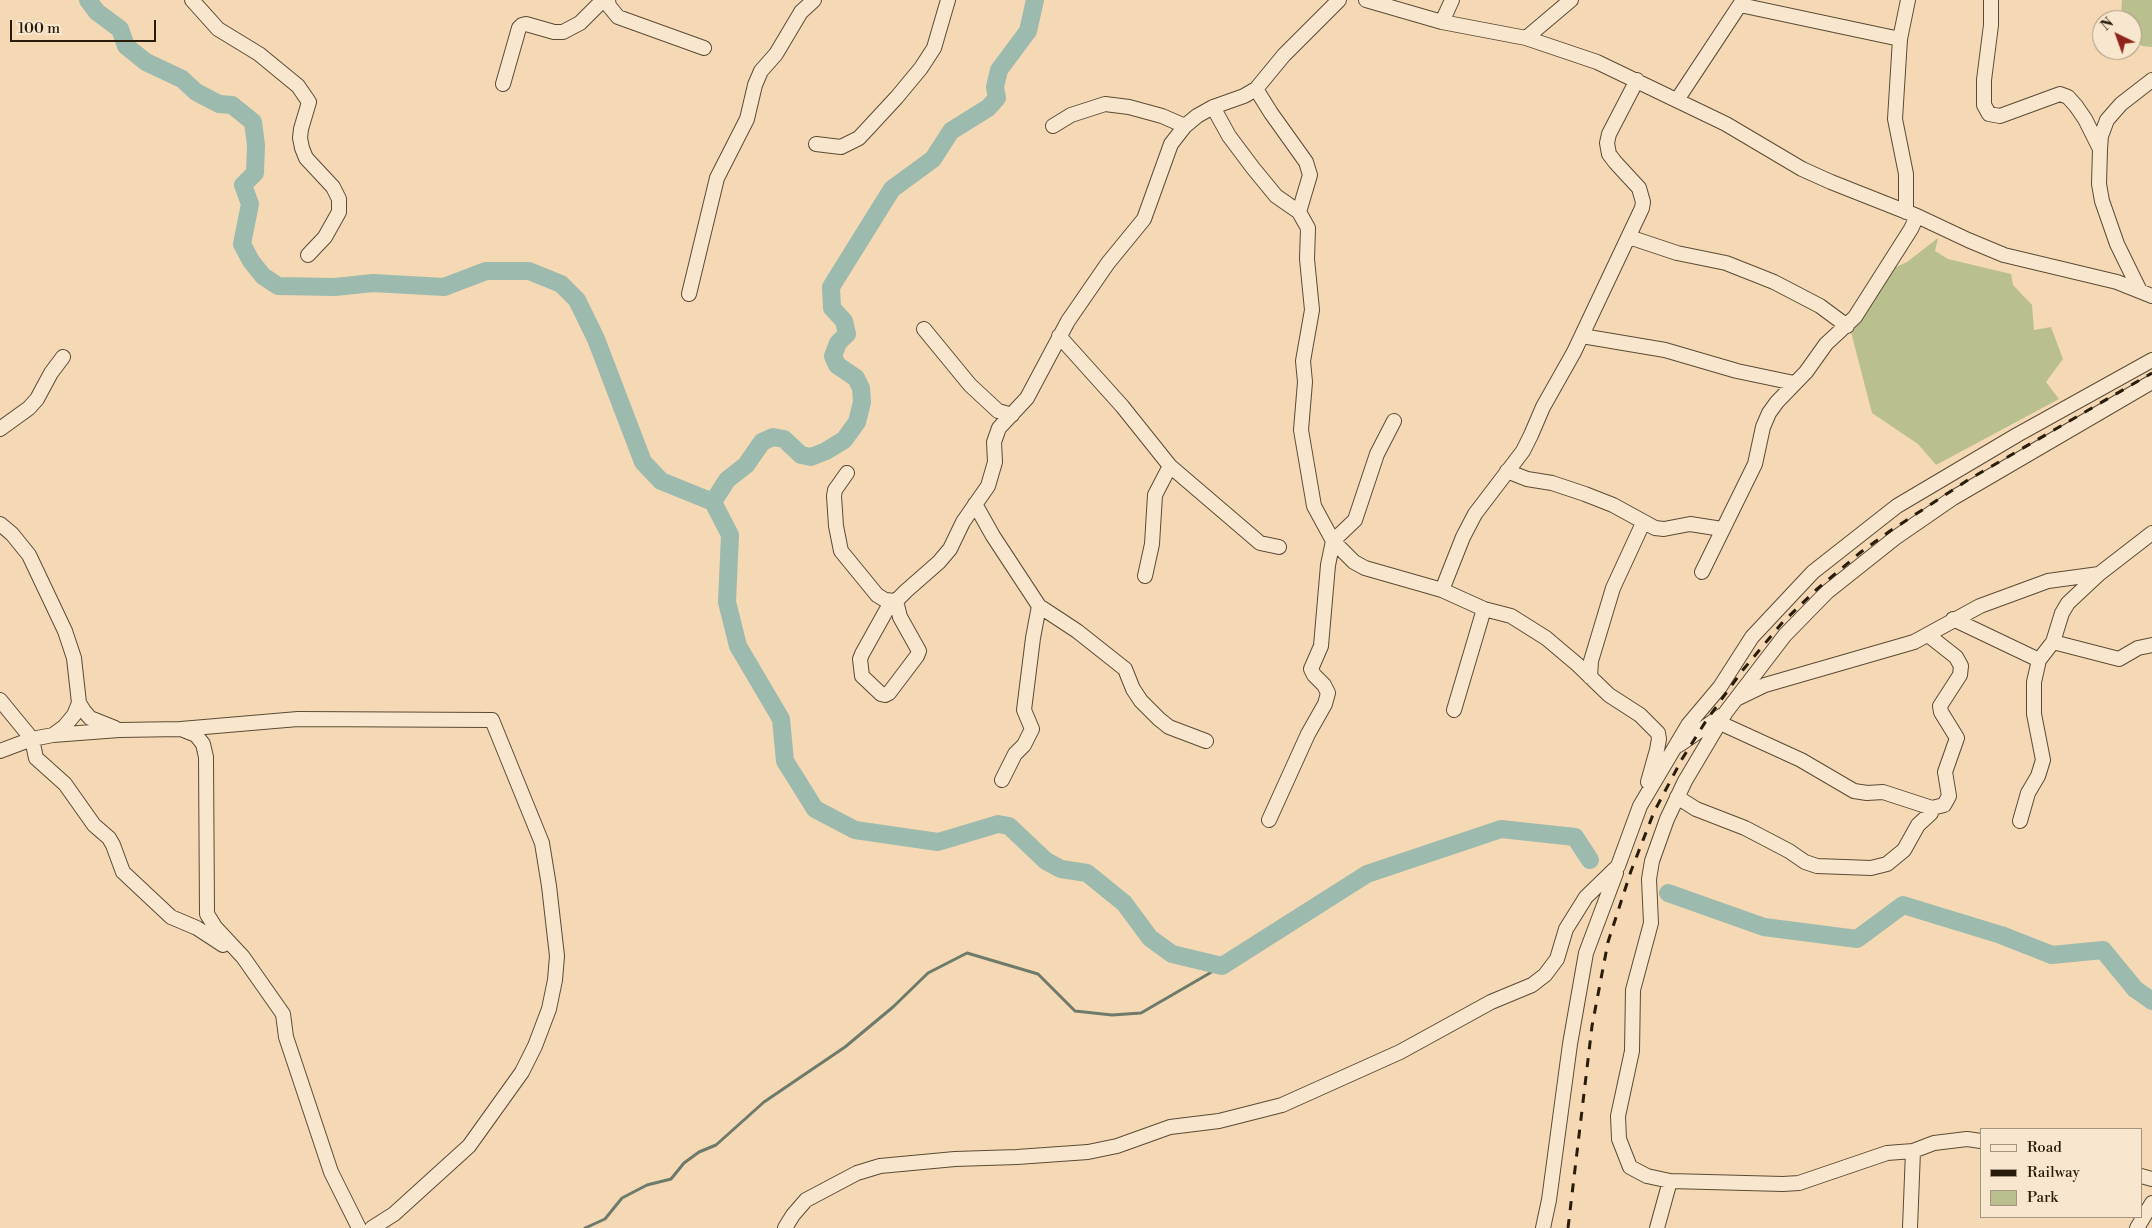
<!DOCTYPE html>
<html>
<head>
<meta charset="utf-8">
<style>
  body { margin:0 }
  #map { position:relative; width:2152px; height:1228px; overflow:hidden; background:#f4d9b4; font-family:"Libre Bodoni",serif }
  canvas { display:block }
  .legend { position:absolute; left:1980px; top:1128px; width:162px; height:90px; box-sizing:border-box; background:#f8e6ce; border:1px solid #a59580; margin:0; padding:6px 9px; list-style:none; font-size:15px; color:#291c0a }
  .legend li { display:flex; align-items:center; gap:10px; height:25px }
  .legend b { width:25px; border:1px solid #a59580 }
  .north { position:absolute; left:2092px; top:10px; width:50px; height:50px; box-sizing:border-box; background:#f8e6ce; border:1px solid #a59580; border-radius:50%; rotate:318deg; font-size:14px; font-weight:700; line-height:20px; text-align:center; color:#291c0a }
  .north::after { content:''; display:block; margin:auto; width:18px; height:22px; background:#8f2418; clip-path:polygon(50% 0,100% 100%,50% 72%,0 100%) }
  .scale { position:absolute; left:10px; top:20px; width:146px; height:22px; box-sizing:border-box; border:2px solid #291c0a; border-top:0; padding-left:6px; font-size:15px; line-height:18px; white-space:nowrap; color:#291c0a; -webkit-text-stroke:4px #f8e6ce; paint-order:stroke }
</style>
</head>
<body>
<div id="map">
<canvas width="2152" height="1228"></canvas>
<ul class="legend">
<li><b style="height:6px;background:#f8e6ce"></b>Road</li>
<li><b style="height:6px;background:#291c0a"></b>Railway</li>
<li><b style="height:14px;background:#babf8e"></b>Park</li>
</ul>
<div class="north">N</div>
<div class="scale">100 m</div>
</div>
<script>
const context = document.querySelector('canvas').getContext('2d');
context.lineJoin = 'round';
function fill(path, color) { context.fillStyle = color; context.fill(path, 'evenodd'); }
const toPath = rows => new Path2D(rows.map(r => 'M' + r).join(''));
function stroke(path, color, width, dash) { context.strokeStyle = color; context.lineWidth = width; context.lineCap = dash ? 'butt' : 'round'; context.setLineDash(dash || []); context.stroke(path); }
const green = toPath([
  [2122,0,2152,0,2152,47,2142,46,2132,39,2132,20,2121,20],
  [1938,238,1935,251,1948,259,2011,274,2013,285,2032,305,2034,330,2051,327,2063,359,2046,382,2059,399,1936,465,1918,444,1872,413,1851,332,1890,270,1907,262]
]);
const stream = toPath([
  [585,1228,605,1219,622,1198,647,1185,671,1179,684,1163,699,1152,716,1145,764,1102,845,1047,893,1007,928,973,967,953,1038,974,1075,1011,1112,1015,1141,1013,1222,966]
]);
const river = toPath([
  [88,0,97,12,120,29,126,46,146,62,182,79,196,92,219,104,232,105,253,122,256,145,255,173,243,185,250,204,242,244,251,261,263,276,278,286,335,287,373,283,444,287,486,271,529,271,561,284,577,300,596,339,643,462,661,481,713,502,730,535,727,602,738,646,781,719,785,761,815,809,855,830,938,842,998,824,1009,826,1046,861,1061,869,1087,873,1124,903,1150,938,1172,954,1222,966,1367,874,1501,829,1575,837,1590,860],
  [713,502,727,480,746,465,762,442,773,437,784,439,801,455,811,457,826,451,844,440,857,422,862,402,861,388,856,378,837,365,833,356,838,343,847,334,844,321,832,308,831,287,892,189,933,159,951,131,988,108,997,98,995,87,999,70,1028,31,1035,0],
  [1668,893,1764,927,1857,939,1903,905,2001,935,2052,955,2103,950,2135,989,2152,1001]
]);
const minor = toPath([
  [192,0,218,29,259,54,298,86,309,102,301,129,300,138,302,148,306,158,333,187,339,199,339,212,325,237,308,255],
  [608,0,609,6,618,17,704,48],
  [1366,0,1442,22,1526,38,1597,62,1726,124,1802,169,1831,182,1917,216,1968,240,2004,255,2117,282,2152,296],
  [1991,0,1991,25,1984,80,1984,105,1989,114,2000,116,2060,94,2068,97,2076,106,2085,119,2100,149,2099,184,2102,201,2117,244,2140,291],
  [1740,5,1900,39],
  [1442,22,1452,0],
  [1526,38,1571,0],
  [503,84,519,28,522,25,526,24,554,32,563,32,580,23,603,0],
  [1256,89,1271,113,1306,162,1310,175,1299,212],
  [1677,100,1743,0],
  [1213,107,1229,136,1253,168,1276,196,1299,212,1308,228,1307,259,1312,310,1303,361,1305,382,1301,430,1314,506,1333,541,1354,562,1365,568,1442,590,1484,609,1511,616,1546,638,1578,665,1609,695,1640,715,1658,733,1659,739,1657,750,1648,782],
  [1053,126,1071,115,1105,104,1129,107,1162,116,1185,126],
  [816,144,841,147,859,138,897,97,921,68,934,48,948,0],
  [2100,149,2101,136,2107,120,2121,104,2152,80],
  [1906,212,1906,174,1895,119,1900,39,1908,0],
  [1629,237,1677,253,1726,263,1774,282,1820,306,1847,326],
  [689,294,717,178,747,119,755,85,761,71,776,54,801,12,814,0],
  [924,329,970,385,998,411,1012,415],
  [1059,336,1122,406,1170,466,1260,543,1279,547],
  [1582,336,1665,350,1737,371,1794,383],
  [0,429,29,408,37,399,51,373,63,357],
  [1507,471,1527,479,1552,483,1585,494,1613,505,1655,528,1664,529,1690,524,1722,529],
  [847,473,835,490,834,496,836,526,841,551,877,595,885,600,896,601],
  [975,504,993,536,1039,606,1077,631,1125,669,1133,689,1141,701,1159,719,1169,727,1206,741],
  [0,524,12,534,29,555,65,631,74,658,79,703,84,711,90,718,115,728],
  [1702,572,1755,464,1763,427,1769,413,1777,402,1806,372,1826,344,1855,317,1911,229,1917,216],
  [1145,576,1152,544,1155,495,1170,466],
  [1442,590,1463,537,1475,514,1523,451,1531,435,1543,407,1574,352,1642,208,1643,202,1639,188,1615,162,1609,154,1607,143,1609,134,1637,80],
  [896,601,900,617,919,651,917,656,889,693,885,695,881,694,862,676,860,659,862,654,886,611,891,605,896,601,906,591,939,562,950,549,963,522,988,486,995,462,994,442,999,428,1027,398,1068,321,1108,263,1144,219,1171,144,1185,126,1197,116,1213,107,1244,96,1256,89,1284,55,1339,0],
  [1953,619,2039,660],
  [2053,642,2119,659,2138,648,2152,645],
  [1590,677,1591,661,1613,588,1643,523],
  [1738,698,1765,685,1914,642,1980,606,2048,581,2099,574,2152,533],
  [0,700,32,739,36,758,65,784,94,825,109,838,113,845,123,872,171,917,197,928,223,945],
  [1454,710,1484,609],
  [1720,723,1801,760,1854,791,1867,793,1883,792,1932,808,1944,805,1949,796,1945,772,1957,738,1941,712,1940,706,1960,675,1961,666,1956,657,1928,635],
  [181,729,298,719,492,720,542,843,549,886,557,956,555,980,549,1009,535,1046,522,1072,469,1146,394,1214,372,1228],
  [53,735,64,727,74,715,79,703],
  [1679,745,1721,716],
  [0,751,32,739,53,735,119,730,181,729,196,735,203,744,206,757,207,914,215,927,243,957,283,1014,286,1037,331,1172,359,1228],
  [1002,780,1015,754,1024,745,1032,729,1024,710,1033,638,1039,606],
  [1677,797,1696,809,1745,828,1789,851,1805,862,1817,866,1871,868,1887,864,1904,850,1918,825,1931,813,1932,808],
  [1269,820,1308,734,1325,704,1328,693,1324,685,1314,675,1311,669,1321,646,1328,565,1333,541,1355,520,1377,454,1394,421],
  [2020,821,2028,793,2038,776,2043,760,2034,714,2034,682,2039,660,2053,642,2062,613,2068,603,2099,574],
  [1981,1141,1967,1139,1934,1143,1913,1151,1887,1153,1799,1183,1783,1184,1670,1181,1647,1176,1630,1167,1619,1139,1618,1116,1632,1051,1633,990,1651,923,1649,879,1652,861,1667,819,1685,781,1726,712,1785,635,1827,592,1895,538,1953,498,2152,382],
  [2141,1176,2152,1179],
  [785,1228,793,1215,806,1200,857,1173,880,1166,955,1159,1017,1157,1088,1152,1117,1146,1170,1127,1219,1121,1282,1105,1400,1052,1491,1002,1532,985,1545,975,1557,959,1566,929,1586,897,1618,866,1640,806,1688,725,1720,687,1752,637,1813,572,1897,506,2017,435,2152,360],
  [1543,1228,1549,1200,1570,1044,1586,953,1616,873],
  [1657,1228,1670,1181],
  [1910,1228,1913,1151],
  [2137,1228,2152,1203]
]);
const rail = toPath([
  [1568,1228,1592,1026,1608,942,1631,871,1654,812,1682,759,1706,721,1742,671,1782,623,1816,590,1861,552,1890,531,1968,480,2152,373]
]);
fill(green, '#babf8e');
stroke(stream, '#6e7b6c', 3);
stroke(river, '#9cbaad', 18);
stroke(minor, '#5c4b34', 16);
stroke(minor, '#f8e6ce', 14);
stroke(rail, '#291c0a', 3, [9, 9]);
</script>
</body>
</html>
